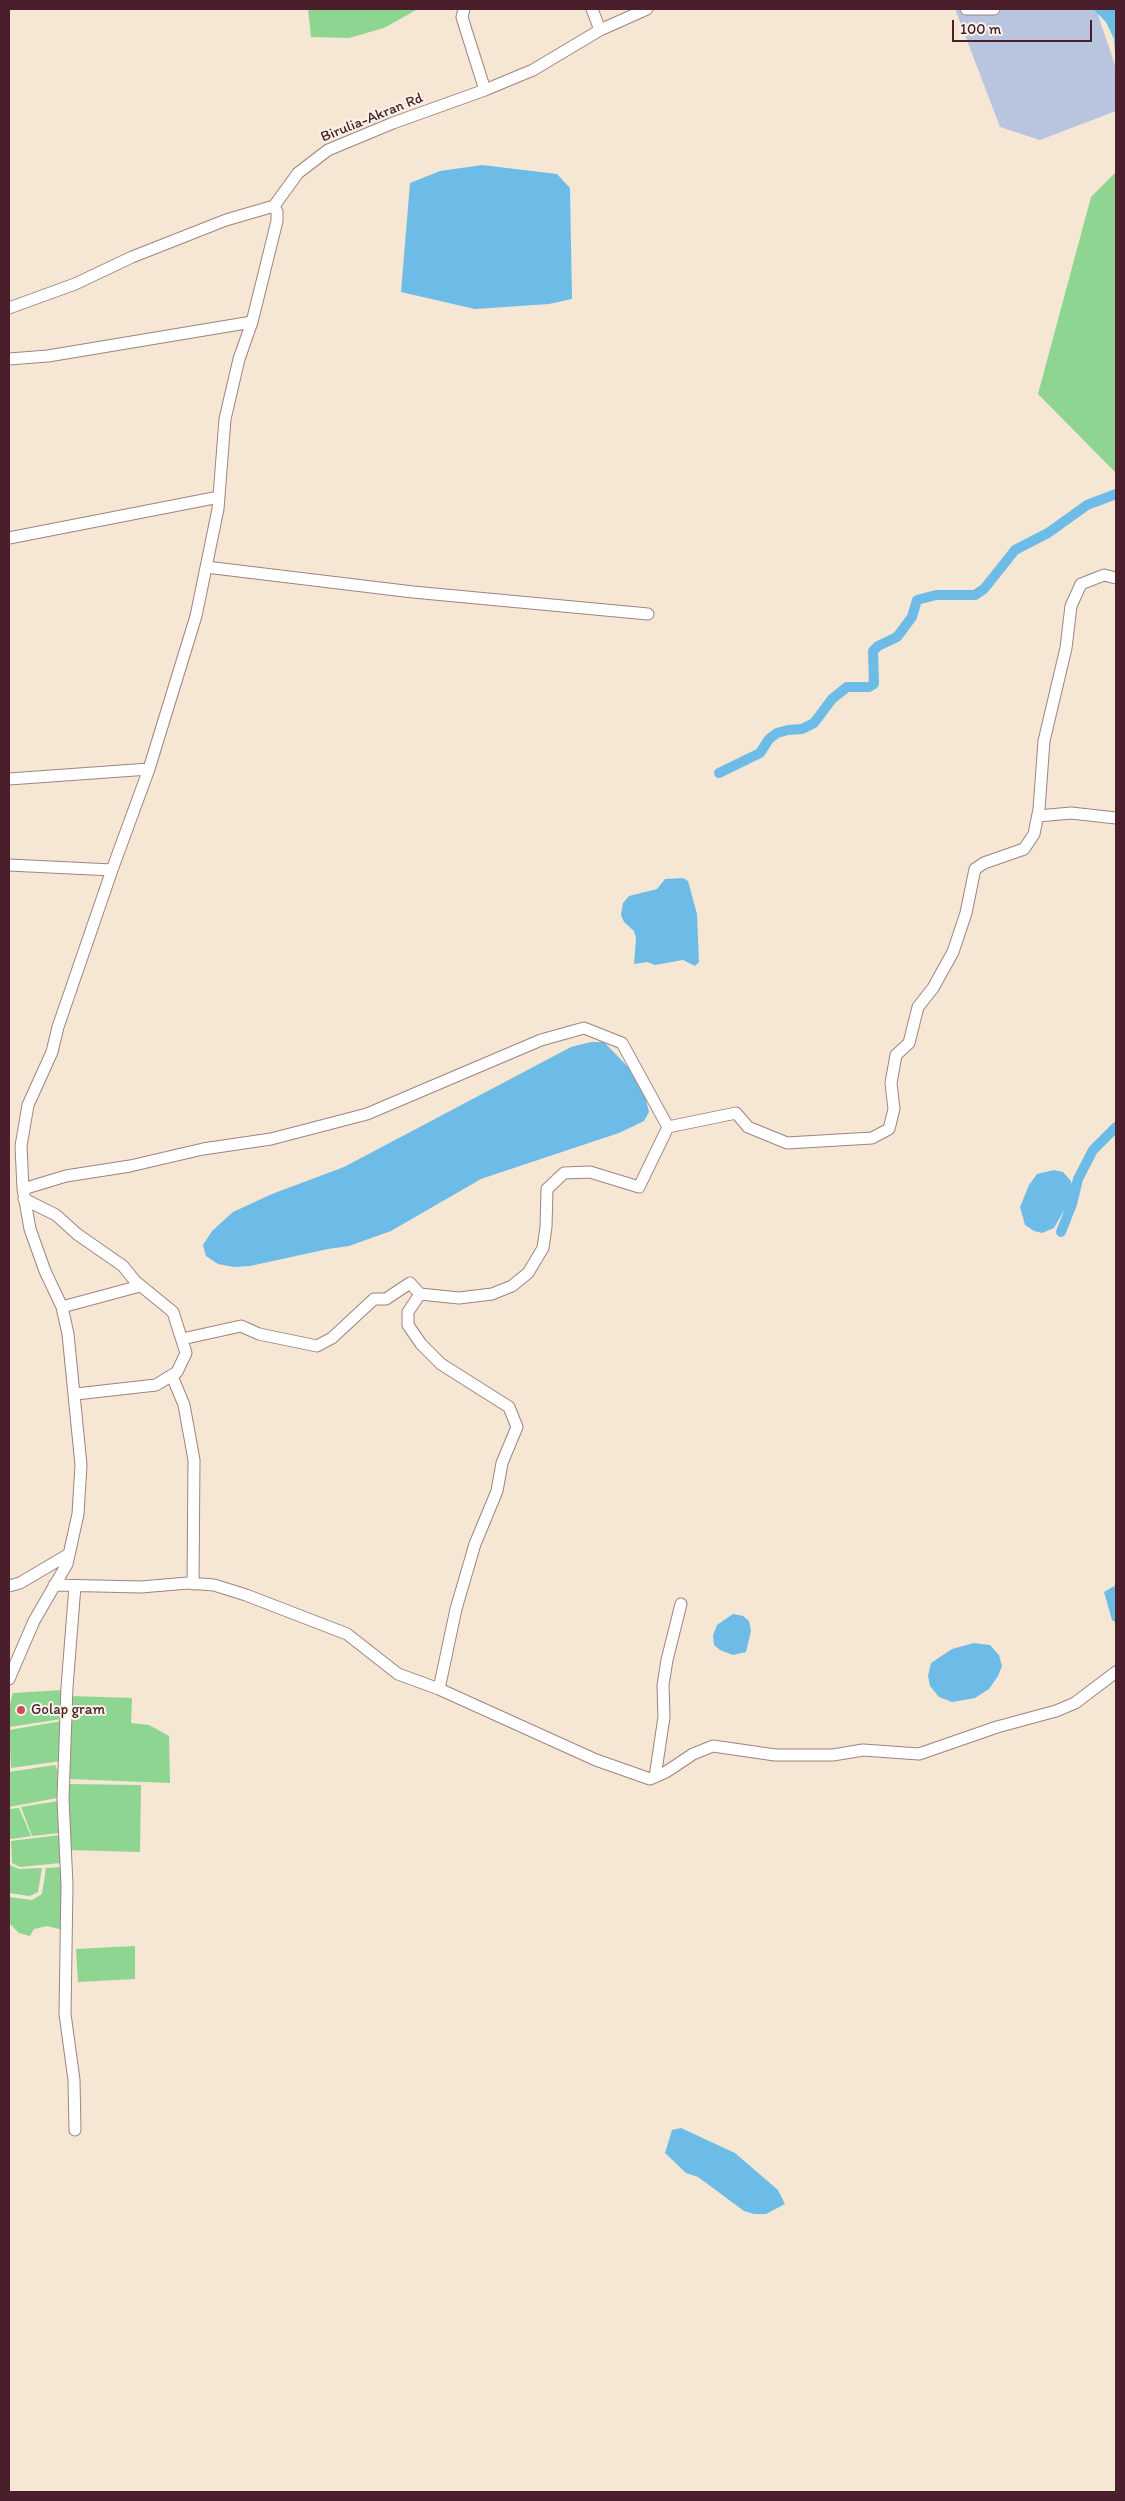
<!DOCTYPE html>
<html>
<head>
<meta charset="utf-8">
<style>
  body { margin:0 }
  #map { position:relative; width:1125px; height:2501px; overflow:hidden; background:#f5e7d4; font-family:Itim,sans-serif }
  canvas { display:block }
  .frame { position:absolute; inset:0; border:10px solid #4a1f2b; pointer-events:none }
  .scale { position:absolute; left:952px; top:20px; width:140px; height:22px; box-sizing:border-box; border:2px solid #4a1f2b; border-top:0; padding-left:6px; font-size:15px; line-height:18px; white-space:nowrap; color:#4a1f2b; -webkit-text-stroke:4px #f7f3e8; paint-order:stroke }
</style>
</head>
<body>
<div id="map">
<canvas width="1125" height="2501"></canvas>
<div class="frame"></div>
<div class="scale">100 m</div>
</div>
<script>
const context = document.querySelector('canvas').getContext('2d');
context.lineJoin = 'round';
function fill(path, color) { context.fillStyle = color; context.fill(path, 'evenodd'); }
const toPath = rows => new Path2D(rows.map(r => 'M' + r).join(''));
function stroke(path, color, width, dash) { context.strokeStyle = color; context.lineWidth = width; context.lineCap = dash ? 'butt' : 'round'; context.setLineDash(dash || []); context.stroke(path); }
function label(font, color, halo, rows, align = 'center') {
  context.font = font + ' Itim,sans-serif'; context.lineWidth = 4; context.setLineDash([]); context.textBaseline = 'middle'; context.strokeStyle = halo; context.fillStyle = color; for (const [text, x, y, turn = 0] of rows) {
    context.save(); context.translate(x, y); context.rotate((+turn || 0) * Math.PI / 180); context.textAlign = isNaN(turn) ? turn : align; if (halo) context.strokeText(text, 0, 0); context.fillText(text, 0, 0); context.restore();
  }
}
const industrial = toPath([
  [955,9,1096,9,1116,68,1116,111,1040,140,1000,127]
]);
const green = toPath([
  [308,9,418,9,384,28,349,38,311,37],
  [1116,172,1116,473,1038,394,1091,197],
  [63,1690,62,1719,9,1727,9,1707,13,1693],
  [71,1696,132,1698,131,1723,149,1725,169,1736,170,1783,69,1779],
  [62,1721,61,1761,11,1768,9,1730],
  [55,1765,58,1771,57,1798,9,1807,9,1772],
  [67,1784,141,1785,140,1852,68,1850],
  [58,1801,59,1833,32,1836,21,1807],
  [19,1808,31,1836,12,1839,9,1838,9,1809],
  [60,1835,61,1863,20,1867,12,1863,11,1841],
  [9,1861,10,1865,19,1869,42,1868,38,1892,30,1896,9,1893],
  [62,1867,63,1930,47,1926,34,1929,30,1936,19,1933,9,1923,9,1897,32,1900,42,1894,46,1868],
  [135,1946,135,1979,78,1982,76,1949]
]);
const water = toPath([
  [1093,9,1116,9,1116,68,1114,39,1106,22],
  [482,165,557,174,570,188,572,299,549,304,475,309,401,292,410,183,440,171],
  [683,878,688,881,697,914,699,962,695,966,683,960,655,965,647,962,634,964,636,938,634,931,624,922,621,915,623,903,629,896,657,889,665,879],
  [591,1042,604,1042,628,1067,645,1096,649,1112,644,1121,619,1133,481,1179,391,1231,349,1246,328,1249,250,1266,234,1267,218,1264,206,1256,203,1245,212,1231,233,1212,272,1194,344,1167,571,1047],
  [1054,1170,1063,1172,1071,1181,1073,1189,1071,1198,1054,1228,1042,1233,1034,1231,1025,1225,1020,1207,1029,1185,1037,1174],
  [1116,1585,1116,1622,1115,1622,1112,1620,1104,1592],
  [733,1614,743,1616,749,1621,751,1631,746,1652,733,1655,720,1650,714,1645,713,1635,717,1625],
  [974,1643,990,1645,999,1655,1002,1666,998,1676,989,1689,975,1698,952,1702,939,1697,930,1686,928,1676,931,1663,952,1649],
  [681,2128,735,2153,778,2190,785,2204,766,2214,754,2214,744,2211,698,2177,686,2173,665,2153,672,2130]
]);
const canal = toPath([
  [719,773,760,753,769,739,777,733,788,730,802,729,814,723,832,699,847,687,869,687,874,684,873,651,878,646,897,637,912,617,917,600,936,595,975,595,984,589,1015,550,1048,533,1087,505,1116,494],
  [1061,1232,1072,1204,1078,1179,1093,1150,1116,1127]
]);
const minor = toPath([
  [464,9,462,17,466,30,485,90],
  [592,9,600,30],
  [966,9,994,9],
  [9,308,75,284,132,257,226,220,274,206,298,173,328,150,393,123,485,90,533,70,600,30,647,9],
  [9,359,48,356,252,322],
  [9,538,219,497],
  [206,567,413,592,648,614],
  [9,779,149,769],
  [1038,816,1071,813,1116,818],
  [9,865,112,870],
  [23,1189,66,1176,130,1166,203,1149,271,1139,367,1114,541,1040,584,1028,622,1043,668,1127,736,1113,748,1127,787,1143,872,1138,889,1129,894,1109,891,1083,896,1055,909,1043,918,1007,933,988,953,952,966,913,975,869,984,863,1024,849,1034,834,1039,809,1044,741,1066,648,1071,606,1081,584,1104,575,1116,578],
  [24,1199,56,1215,77,1234,123,1266,135,1281,173,1312,186,1353,177,1372,156,1385,76,1394],
  [62,1307,140,1286],
  [182,1339,241,1326,259,1334,317,1346,332,1338,374,1299,386,1299,410,1283,420,1294],
  [172,1376,184,1405,194,1460,193,1584],
  [54,1585,141,1587,188,1583,214,1585,246,1595,347,1634,398,1674,439,1689,596,1760,650,1779,666,1772,693,1754,713,1746,775,1755,833,1755,863,1750,919,1754,997,1727,1056,1711,1075,1703,1116,1672],
  [9,1586,20,1583,69,1554],
  [75,1586,67,1687,63,1799,67,1885,65,2014,74,2080,75,2130],
  [9,1679,34,1621,67,1564,78,1514,81,1465,68,1334,62,1307,45,1271,30,1229,23,1189,21,1146,28,1105,52,1052,58,1027,112,870,149,769,196,616,218,509,225,419,239,359,252,322,277,221,277,212,274,206],
  [439,1689,456,1609,475,1544,497,1491,502,1463,517,1427,509,1407,441,1364,421,1344,408,1325,408,1312,420,1294,459,1298,492,1294,512,1286,528,1273,543,1248,546,1227,547,1189,564,1173,590,1172,639,1187,668,1127],
  [655,1777,664,1717,663,1685,667,1660,681,1604]
]);
const markers = [
  [21,1710,5,"#d1495b"]
];
const streetNames = [
  ["Birulia-Akran Rd",372,118,-22]
];
const poiNames = [
  ["Golap gram",31,1710]
];
fill(industrial, '#b9c5de');
fill(green, '#8dd590');
fill(water, '#6dbce8');
stroke(canal, '#6dbce8', 10);
stroke(minor, '#a08380', 13);
stroke(minor, '#fff', 11);
for (const [x, y, r, color] of markers) { const dot = new Path2D(); dot.arc(x, y, r, 0, 2 * Math.PI); context.fillStyle = color; context.fill(dot); stroke(dot, '#f7f3e8', 2); }
label('15px', '#4a1f2b', '#f7f3e8', streetNames);
label('15px', '#4a1f2b', '#f7f3e8', poiNames, 'left');
</script>
</body>
</html>
